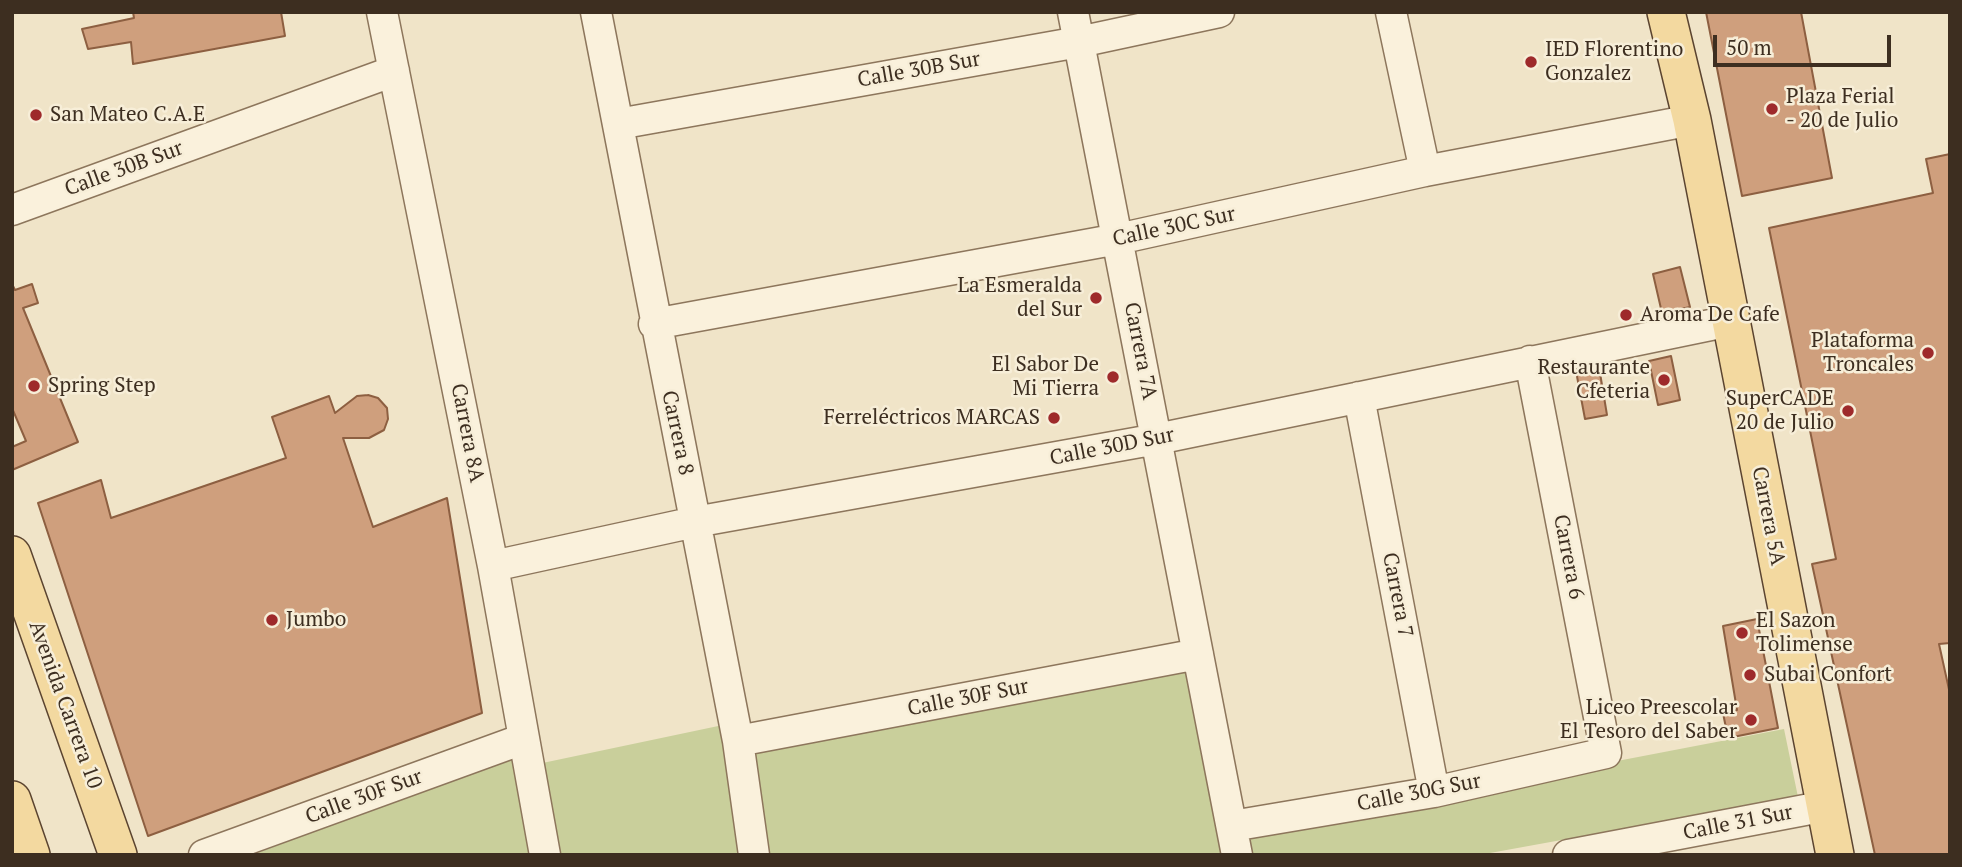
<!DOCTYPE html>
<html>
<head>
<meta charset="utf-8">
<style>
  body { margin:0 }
  #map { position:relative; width:1962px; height:867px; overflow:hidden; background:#f0e4c8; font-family:"PT Serif",serif }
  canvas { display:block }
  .frame { position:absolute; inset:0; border:14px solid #3d2e20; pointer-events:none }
  .scale { position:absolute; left:1713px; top:35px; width:178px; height:32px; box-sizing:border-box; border:4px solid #3d2e20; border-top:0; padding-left:9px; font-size:21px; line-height:24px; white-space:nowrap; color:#3d2e20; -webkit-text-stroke:5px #f7eed8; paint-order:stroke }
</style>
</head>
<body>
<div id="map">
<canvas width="1962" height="867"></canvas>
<div class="frame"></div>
<div class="scale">50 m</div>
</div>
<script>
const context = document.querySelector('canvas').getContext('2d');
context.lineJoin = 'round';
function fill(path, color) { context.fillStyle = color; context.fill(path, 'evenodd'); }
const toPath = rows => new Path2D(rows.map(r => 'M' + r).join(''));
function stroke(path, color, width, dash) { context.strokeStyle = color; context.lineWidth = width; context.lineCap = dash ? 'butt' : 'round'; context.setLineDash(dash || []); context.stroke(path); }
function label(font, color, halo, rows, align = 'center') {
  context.font = font + ' "PT Serif",serif'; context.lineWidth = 5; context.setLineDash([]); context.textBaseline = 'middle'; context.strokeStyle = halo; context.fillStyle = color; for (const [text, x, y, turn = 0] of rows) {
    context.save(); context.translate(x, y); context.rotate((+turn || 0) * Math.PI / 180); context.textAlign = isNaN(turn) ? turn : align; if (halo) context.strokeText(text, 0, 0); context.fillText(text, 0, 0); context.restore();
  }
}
const green = toPath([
  [1186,662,1221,837,1784,729,1798,797,1479,855,252,855,511,756,514,769,723,725,729,750]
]);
const building = toPath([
  [133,12,281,12,285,36,133,64,131,42,88,49,82,29,134,18,133,12],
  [1706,12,1801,12,1832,178,1742,196,1706,12],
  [1950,154,1950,643,1939,644,1950,694,1950,855,1875,855,1812,564,1836,559,1769,228,1933,193,1926,159,1950,154],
  [1680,267,1690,307,1662,313,1653,274,1680,267],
  [12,284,15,290,32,284,38,303,23,308,78,442,12,470,12,447,26,441,12,408,12,284],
  [1671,356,1680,400,1658,405,1649,361,1671,356],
  [1599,367,1607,415,1585,419,1576,371,1599,367],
  [368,395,378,398,387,408,388,419,384,430,369,438,343,438,373,527,447,498,482,713,148,836,38,503,101,480,111,518,286,458,272,417,329,396,335,413,357,396,368,395],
  [1757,619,1778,728,1728,738,1723,713,1737,710,1723,626,1757,619]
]);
const minor = toPath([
  [382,12,493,566,545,855],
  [596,12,738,741,754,855],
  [1073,12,1237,855],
  [1391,12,1425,171],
  [618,124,1079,42,1219,12],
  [12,210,394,71],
  [654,324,1118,239,1425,171,1692,120],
  [1359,397,1434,792],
  [493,566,695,522,1157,439,1730,321],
  [738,741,1198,654],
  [1232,826,1434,792,1606,753,1530,361],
  [204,855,523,739],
  [1568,855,1826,806]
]);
const major = toPath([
  [1666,12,1692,120,1835,855],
  [12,555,118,855],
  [12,800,31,855]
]);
const markers = [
  [1531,62,7,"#9e2a2b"],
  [1772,109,7,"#9e2a2b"],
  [36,115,7,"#9e2a2b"],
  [1096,298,7,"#9e2a2b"],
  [1626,315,7,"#9e2a2b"],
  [1928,353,7,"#9e2a2b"],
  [1113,377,7,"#9e2a2b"],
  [1664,380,7,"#9e2a2b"],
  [34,386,7,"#9e2a2b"],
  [1848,411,7,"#9e2a2b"],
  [1054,418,7,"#9e2a2b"],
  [272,620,7,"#9e2a2b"],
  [1742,633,7,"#9e2a2b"],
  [1750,675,7,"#9e2a2b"],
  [1751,720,7,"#9e2a2b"]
];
const poiNames = [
  ["IED Florentino",1545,50],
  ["Gonzalez",1545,74],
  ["Plaza Ferial",1786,97],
  ["- 20 de Julio",1786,121],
  ["San Mateo C.A.E",50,115],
  ["La Esmeralda",1082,286,"right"],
  ["del Sur",1082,310,"right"],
  ["Aroma De Cafe",1640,315],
  ["Plataforma",1914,341,"right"],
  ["Troncales",1914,365,"right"],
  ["El Sabor De",1099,365,"right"],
  ["Mi Tierra",1099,389,"right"],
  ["Restaurante",1650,368,"right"],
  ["Cfeteria",1650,392,"right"],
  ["Spring Step",48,386],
  ["SuperCADE",1834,399,"right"],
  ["20 de Julio",1834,423,"right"],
  ["Ferreléctricos MARCAS",1040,418,"right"],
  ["Jumbo",286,620],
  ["El Sazon",1756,621],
  ["Tolimense",1756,645],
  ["Subai Confort",1764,675],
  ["Liceo Preescolar",1737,708,"right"],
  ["El Tesoro del Saber",1737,732,"right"]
];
const streetNames = [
  ["Calle 30B Sur",919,70,-10],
  ["Calle 30B Sur",124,169,-20],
  ["Calle 30C Sur",1174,227,-12],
  ["Carrera 7A",1140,351,79],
  ["Carrera 8A",467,433,79],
  ["Carrera 8",677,433,78],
  ["Calle 30D Sur",1112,447,-11],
  ["Carrera 5A",1768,516,79],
  ["Carrera 6",1568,557,79],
  ["Carrera 7",1397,595,79],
  ["Calle 30F Sur",968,698,-11],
  ["Avenida Carrera 10",65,705,70],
  ["Calle 30G Sur",1419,793,-11],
  ["Calle 30F Sur",364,797,-20],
  ["Calle 31 Sur",1738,823,-11]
];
fill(green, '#c9cf9b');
fill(building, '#cf9f7d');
stroke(building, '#8d5f41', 2);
stroke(minor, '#8d765c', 33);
stroke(major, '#5b4430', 40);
stroke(minor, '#faf1dc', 30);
stroke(major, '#f3d9a0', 37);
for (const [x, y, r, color] of markers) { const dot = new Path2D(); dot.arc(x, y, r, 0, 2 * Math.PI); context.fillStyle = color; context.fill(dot); stroke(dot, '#f7eed8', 2.5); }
label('21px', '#3d2e20', '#f7eed8', poiNames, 'left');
label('21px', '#3d2e20', '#f7eed8', streetNames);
</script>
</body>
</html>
